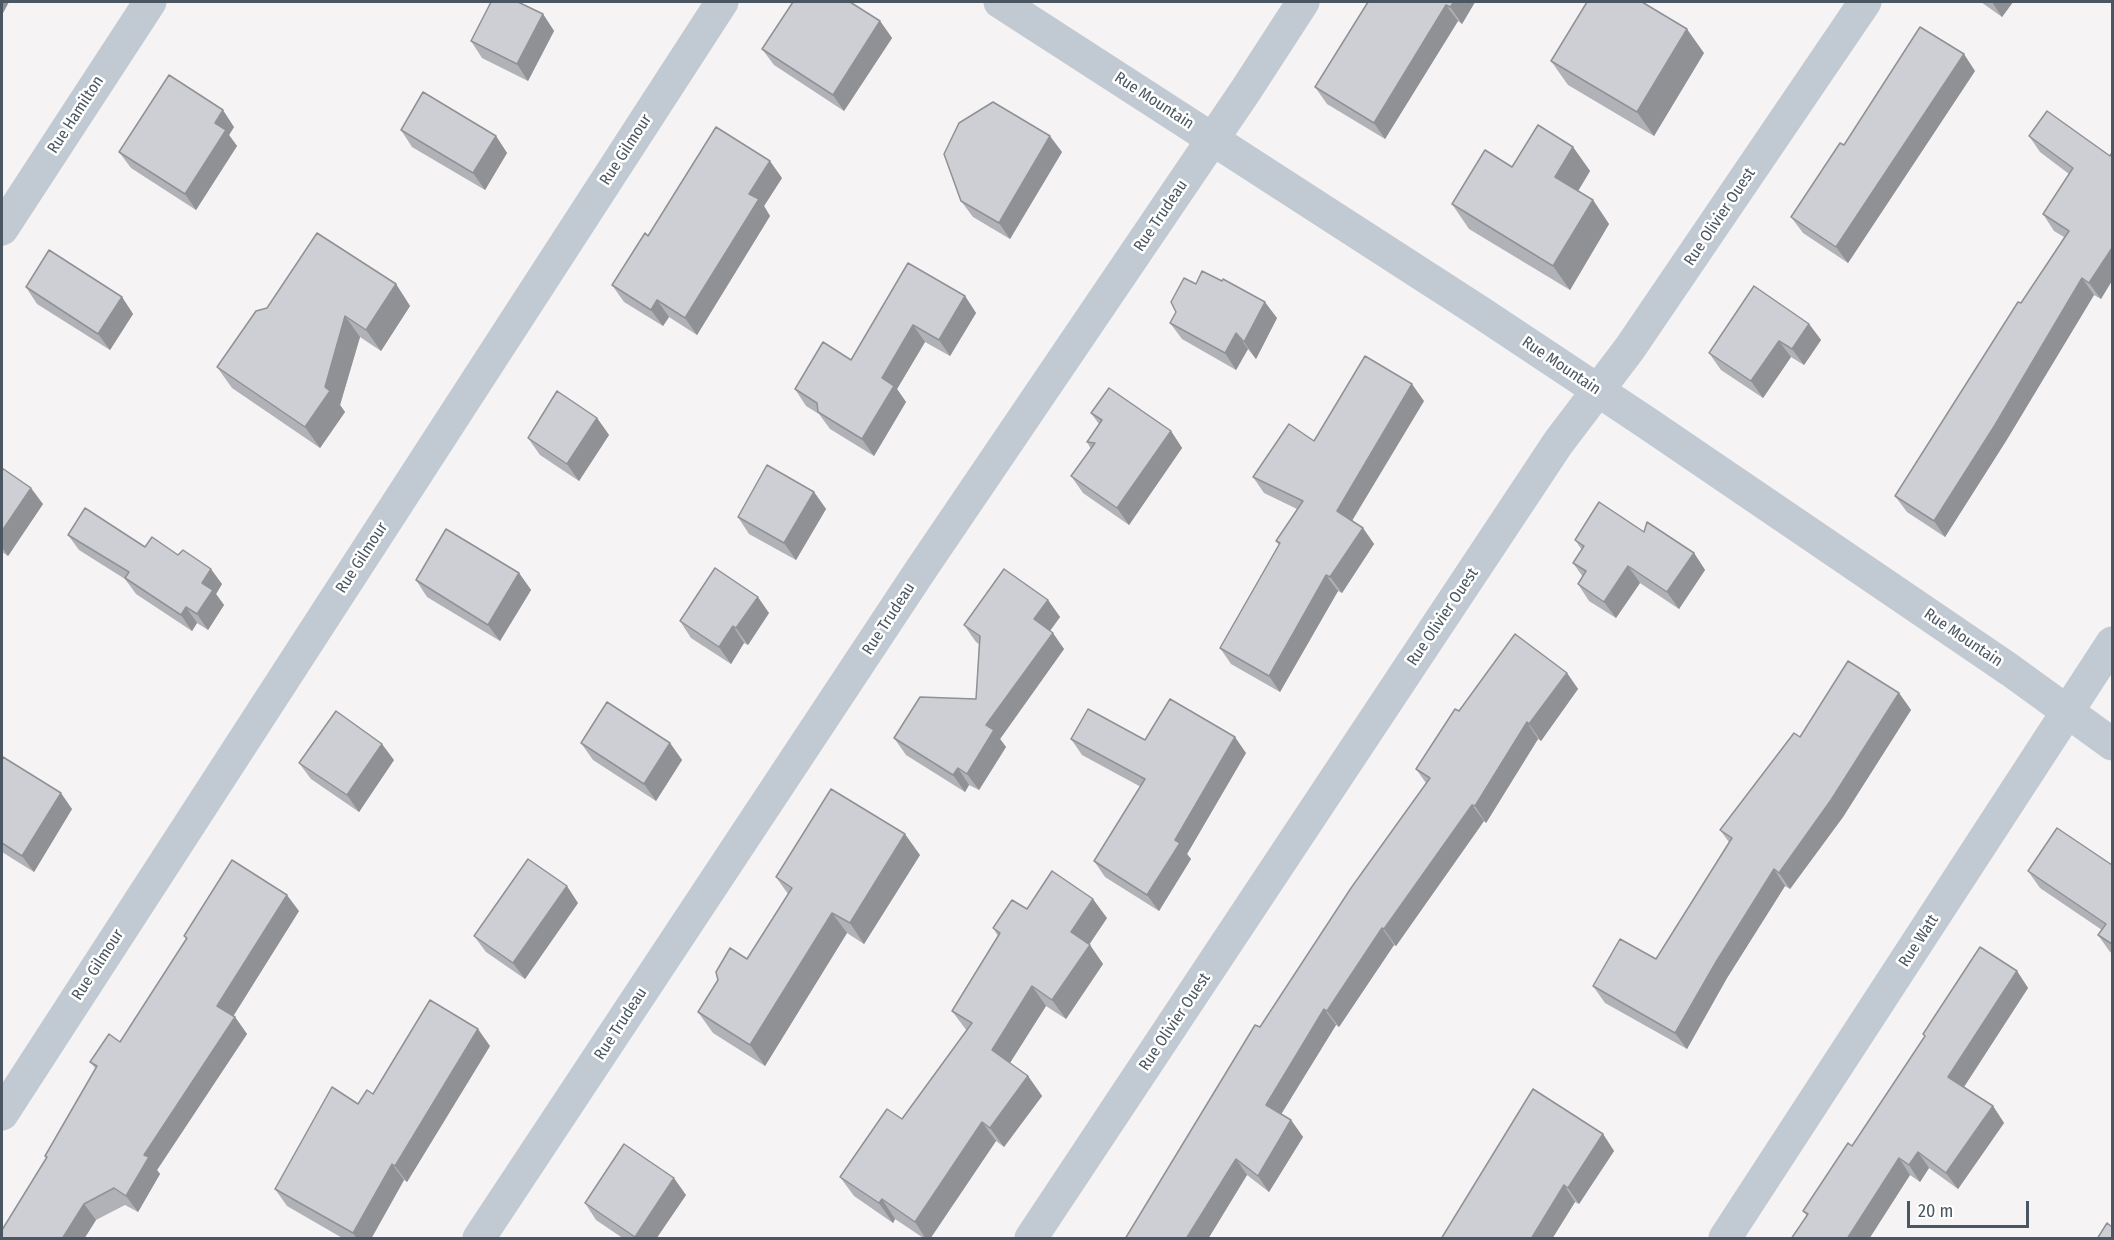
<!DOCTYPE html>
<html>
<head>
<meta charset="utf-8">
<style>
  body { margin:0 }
  #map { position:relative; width:2114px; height:1240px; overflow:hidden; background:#f5f3f3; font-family:"Fira Sans Condensed",sans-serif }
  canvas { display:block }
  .frame { position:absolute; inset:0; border:3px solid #4a5661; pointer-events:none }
  .scale { position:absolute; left:1907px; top:1201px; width:122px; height:27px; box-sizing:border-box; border:3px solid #4a5661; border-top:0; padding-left:8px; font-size:18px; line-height:21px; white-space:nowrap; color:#4a5661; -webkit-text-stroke:4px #fff; paint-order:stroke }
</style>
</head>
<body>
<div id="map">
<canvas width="2114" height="1240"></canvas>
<div class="frame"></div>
<div class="scale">20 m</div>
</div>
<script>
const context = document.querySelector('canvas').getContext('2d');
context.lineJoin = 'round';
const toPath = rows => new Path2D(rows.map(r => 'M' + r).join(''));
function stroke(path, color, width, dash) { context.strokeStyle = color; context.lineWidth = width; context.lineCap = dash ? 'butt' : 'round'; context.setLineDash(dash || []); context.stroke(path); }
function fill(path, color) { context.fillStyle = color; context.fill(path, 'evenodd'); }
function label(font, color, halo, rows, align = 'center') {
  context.font = font + ' "Fira Sans Condensed",sans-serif'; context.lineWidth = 5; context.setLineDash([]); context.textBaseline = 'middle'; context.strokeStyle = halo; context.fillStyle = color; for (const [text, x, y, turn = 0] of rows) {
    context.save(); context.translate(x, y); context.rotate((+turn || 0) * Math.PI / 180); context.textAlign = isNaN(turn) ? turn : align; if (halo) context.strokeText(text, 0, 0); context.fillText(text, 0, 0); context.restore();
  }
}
const minor = toPath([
  [1000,2,1480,312,1647,423,2010,670,2112,744],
  [2,229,150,2],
  [2,1114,722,2],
  [479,1238,920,571,1246,90,1303,2],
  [1031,1238,1558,443,1630,348,1865,2],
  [1725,1238,2112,643]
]);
const wall = toPath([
  [1368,2,1475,2,1462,24,1458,21,1385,139,1327,104,1315,87],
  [1981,2,2013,2,2002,17],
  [543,14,554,31,528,81,482,58,471,41],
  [880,21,892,38,844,111,774,65,762,49],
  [1704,53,1654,136,1568,85,1551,61],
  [1975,71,1848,263,1803,233,1791,217,1844,145],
  [234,127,229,135,237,146,196,210,131,168,119,152],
  [401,130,496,136,507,153,485,190,412,147],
  [2029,136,2110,156,2101,299,2094,295,2006,441,1945,537,1907,512,1895,496,2021,303,2064,237,2054,231,2043,214,2069,174,2040,152],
  [1573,147,1590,171,1578,191,1593,200,1609,224,1570,290,1469,229,1452,204,1512,167],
  [1062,152,1010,239,973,217,961,201],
  [782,178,764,206,770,216,697,335,669,317,663,326,624,302,612,285],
  [396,284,410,306,381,351,360,337,340,405,345,412,320,448,232,388,217,367],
  [1196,284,1277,318,1256,359,1248,349,1236,370,1182,339,1170,323],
  [26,287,122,297,133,314,110,350,37,304],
  [965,296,976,313,950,356,925,342,897,389,906,402,874,456,830,429,819,414,806,406,795,389,851,360],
  [1809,324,1821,340,1804,365,1791,357,1763,398,1721,370,1709,353],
  [1424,401,1352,521,1363,528,1374,544,1342,593,1338,591,1280,692,1231,664,1220,648,1279,545,1276,541,1297,509,1264,493,1253,477,1314,441],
  [1091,413,1171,431,1182,448,1129,525,1083,493,1071,476,1091,449,1087,442,1099,424],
  [597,418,609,435,579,481,540,455,528,438],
  [2,468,43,504,8,556,2,552],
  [814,492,826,509,796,560,749,534,738,517],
  [1644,532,1694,553,1705,570,1679,609,1640,583,1616,618,1589,601,1578,584,1583,577,1573,563,1582,550,1575,540],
  [68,535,145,547,222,584,216,594,224,605,208,630,197,623,192,631,136,594,125,579,79,550],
  [519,573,531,590,500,641,427,597,416,580],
  [1048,600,1060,617,1050,631,1064,649,1000,739,1006,747,979,790,969,785,965,792,906,755,894,738,976,699,979,644,976,642,964,625],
  [769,613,748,645,744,643,731,664,691,638,680,621],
  [1567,673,1578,689,1541,741,1538,739,1486,823,1484,821,1396,946,1394,945,1339,1027,1336,1025,1281,1114,1291,1120,1303,1137,1269,1192,1247,1175,1208,1239,1125,1239,1260,1027,1426,783,1416,769,1459,711],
  [1899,693,1911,710,1843,817,1790,889,1785,886,1727,978,1687,1049,1605,1003,1593,986,1656,959,1729,842,1720,830,1800,737],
  [1071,739,1145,740,1246,753,1187,854,1191,859,1159,911,1105,877,1094,861,1141,787,1082,755],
  [581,743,670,743,682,760,656,801,593,760],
  [2,760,72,809,34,872,2,852],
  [394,760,359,812,311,779,299,763],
  [920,855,864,944,847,933,765,1066,713,1033,698,1012,747,959,788,894,776,877],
  [2112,865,2112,953,2110,952,2098,935,2102,930,2040,888,2028,871],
  [578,903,525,979,486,952,474,936],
  [1027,909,1107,918,1089,944,1103,964,1066,1019,1046,1006,1010,1063,1028,1076,1042,1096,1004,1147,996,1141,930,1239,925,1239,895,1219,893,1223,854,1196,840,1177,902,1119,967,1031,952,1011,998,936,993,928],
  [299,911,233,1016,235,1017,247,1034,157,1170,160,1174,138,1212,125,1205,96,1220,84,1239,2,1239,46,1158,45,1156,96,1069,90,1062,120,1042,186,939,184,936],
  [2017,971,2028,988,1964,1087,1993,1106,2004,1123,1958,1189,1929,1168,1920,1182,1910,1175,1869,1239,1791,1239,1807,1216,1803,1211,1852,1146,1925,1037,1923,1034],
  [490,1046,407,1182,404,1180,371,1239,344,1239,287,1206,275,1189,373,1094],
  [1603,1134,1614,1151,1579,1204,1575,1202,1552,1239,1441,1239],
  [686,1195,656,1239,624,1239,596,1220,585,1203]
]);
const shadedWall = toPath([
  [2,2,9,2,2,15],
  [1454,2,1475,2,1462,24,1450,7],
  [1992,2,2013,2,2002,17],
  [1446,5,1458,21,1385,139,1374,123],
  [543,14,554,31,528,81,517,64],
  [880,21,892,38,844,111,833,95],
  [1687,29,1704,53,1654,136,1637,112],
  [1964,54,1975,71,1848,263,1836,247],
  [223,110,234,127,229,135,237,146,196,210,185,194,215,123],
  [496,136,507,153,485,190,473,173],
  [1050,136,1062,152,1010,239,999,223],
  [1573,147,1590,171,1572,201,1555,177],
  [770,161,782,178,764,206,770,216,697,335,685,318,749,194],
  [1593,200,1609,224,1570,290,1553,266],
  [2112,248,2112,281,2101,299,2089,283],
  [2082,278,2094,295,2006,441,1945,537,1934,521],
  [396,284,410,306,381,351,366,330],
  [965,296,976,313,950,356,939,340],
  [122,297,133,314,110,350,98,334],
  [657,300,669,317,663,326,651,310],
  [1265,302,1277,318,1256,359,1244,342],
  [345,316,360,337,340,405,345,412,320,448,305,427,325,387],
  [1809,324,1821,340,1804,365,1792,349],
  [913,325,925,342,897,389,906,402,874,456,862,439,882,378],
  [1236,333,1248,349,1236,370,1225,353],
  [1779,341,1791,357,1763,398,1751,381],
  [1412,384,1424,401,1348,527,1337,511],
  [597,418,609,435,579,481,567,464],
  [1171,431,1182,448,1129,525,1117,508],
  [31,488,43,504,8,556,2,547,2,531],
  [814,492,826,509,796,560,784,543],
  [1363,528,1374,544,1342,593,1330,577],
  [1694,553,1705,570,1679,609,1667,592],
  [1628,566,1640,583,1616,618,1604,602],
  [211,569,222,584,216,594,224,605,208,630,197,614,202,583],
  [519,573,531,590,500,641,488,625],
  [1326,575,1338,591,1280,692,1269,676],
  [758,597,769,613,748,645,736,628],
  [1048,600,1060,617,1046,636,1034,619],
  [186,607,197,623,192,631,181,615],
  [733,626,744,643,731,664,719,647],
  [1053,633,1064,649,1000,739,1006,747,979,790,967,774,986,725],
  [1567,673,1578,689,1541,741,1529,724],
  [1899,693,1911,710,1843,817,1790,889,1779,873],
  [1527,722,1538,739,1486,823,1475,806],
  [1235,737,1246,753,1187,854,1191,859,1159,911,1147,895,1175,840],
  [670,743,682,760,656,801,644,784],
  [382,744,394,760,359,812,347,795],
  [958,768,969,785,965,792,953,775],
  [61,793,72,809,34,872,22,856],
  [1472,805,1484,821,1396,946,1384,929],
  [905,834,920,855,864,944,850,923],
  [1774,869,1785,886,1727,978,1687,1049,1675,1033,1716,962],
  [567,886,578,903,525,979,513,963],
  [287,895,299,911,229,1023,217,1006],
  [1093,899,1107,918,1085,951,1071,932],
  [832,913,847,933,765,1066,750,1045],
  [1382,928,1394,945,1339,1027,1327,1011],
  [1090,945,1103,964,1066,1019,1052,1000],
  [2017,971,2028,988,1960,1093,1948,1077],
  [1032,986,1046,1006,1006,1069,992,1050],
  [1324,1009,1336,1025,1277,1121,1266,1105],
  [235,1017,247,1034,157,1170,160,1174,138,1212,126,1196,144,1155],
  [478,1029,490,1046,407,1182,395,1166],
  [1028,1076,1042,1096,1004,1147,990,1128],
  [1993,1106,2004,1123,1958,1189,1946,1173],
  [1291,1120,1303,1137,1269,1192,1258,1176],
  [982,1122,996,1141,930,1239,926,1239,915,1222],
  [1603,1134,1614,1151,1579,1204,1568,1188],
  [1918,1152,1929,1168,1920,1182,1909,1165],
  [1899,1158,1910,1175,1869,1239,1847,1239],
  [1236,1159,1247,1175,1208,1239,1186,1239],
  [392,1164,404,1180,371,1239,357,1239,353,1233],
  [674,1178,686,1195,656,1239,636,1239,635,1237],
  [1564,1185,1575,1202,1552,1239,1531,1239],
  [882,1199,895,1219,893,1223,879,1203],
  [84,1204,96,1220,84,1239,62,1239]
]);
const building = toPath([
  [491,2,518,2,543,14,517,64,471,41,491,2],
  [793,2,850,2,880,21,833,95,762,49,793,2],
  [1368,2,1454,2,1450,7,1446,5,1374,123,1315,87,1368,2],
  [1587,2,1642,2,1687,29,1637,112,1551,61,1587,2],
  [1920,27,1964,54,1836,247,1791,217,1840,143,1844,145,1920,27],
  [169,75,223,110,215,123,226,130,185,194,119,152,169,75],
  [423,92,496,136,473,173,401,130,423,92],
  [993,102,1050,136,999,223,961,201,944,154,959,123,993,102],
  [2047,111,2110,156,2112,152,2112,248,2089,283,2082,278,1995,425,1934,521,1895,496,2018,302,2021,303,2069,231,2043,214,2073,168,2029,136,2047,111],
  [1538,125,1573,147,1555,177,1593,200,1553,266,1452,204,1485,150,1512,167,1538,125],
  [716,127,770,161,749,194,759,199,685,318,657,300,651,310,612,285,645,233,648,236,716,127],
  [317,233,396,284,366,330,345,316,325,387,330,391,305,427,217,367,256,311,267,308,317,233],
  [49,250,122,297,98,334,26,287,49,250],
  [908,263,965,296,939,340,913,325,882,378,894,386,862,439,818,412,817,403,795,389,823,342,851,360,908,263],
  [1202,271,1222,281,1223,279,1265,302,1244,342,1236,333,1225,353,1170,323,1176,312,1171,302,1184,278,1196,284,1202,271],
  [1754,286,1809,324,1792,349,1779,341,1751,381,1709,353,1754,286],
  [1365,356,1412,384,1337,511,1363,528,1330,577,1326,575,1269,676,1220,648,1280,543,1276,541,1303,501,1253,477,1289,424,1314,441,1365,356],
  [1109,388,1171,431,1117,508,1071,476,1095,443,1087,442,1102,420,1091,413,1109,388],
  [557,391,597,418,567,464,528,438,557,391],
  [767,465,814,492,784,543,738,517,767,465],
  [2,468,31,488,2,531,2,468],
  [1599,502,1644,532,1647,522,1694,553,1667,592,1628,566,1604,602,1578,584,1586,571,1573,563,1584,546,1575,540,1599,502],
  [85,508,145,547,152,537,178,555,183,550,211,569,202,583,213,590,197,614,186,607,181,615,125,578,129,572,68,535,85,508],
  [446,529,519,573,488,625,416,580,446,529],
  [715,568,758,597,736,628,733,626,719,647,680,621,715,568],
  [1004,569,1048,600,1034,619,1053,633,986,725,994,730,967,774,958,768,953,775,894,738,920,697,976,699,980,636,964,625,1004,569],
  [1515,634,1567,673,1529,724,1527,722,1475,806,1472,805,1384,929,1382,928,1327,1011,1324,1009,1266,1105,1291,1120,1258,1176,1236,1159,1186,1239,1125,1239,1255,1025,1260,1027,1351,888,1430,778,1416,769,1455,709,1459,711,1515,634],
  [1848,661,1899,693,1831,800,1779,873,1774,869,1716,962,1675,1033,1593,986,1620,939,1656,959,1732,838,1720,830,1794,733,1800,737,1848,661],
  [1170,699,1235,737,1175,840,1180,843,1147,895,1094,861,1145,779,1071,739,1088,709,1145,740,1170,699],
  [607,702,670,743,644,784,581,743,607,702],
  [336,711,382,744,347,795,299,763,336,711],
  [3,757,61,793,22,856,2,843,2,760,3,757],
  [831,789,905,834,850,923,832,913,750,1045,698,1012,718,980,716,972,730,948,747,959,792,888,776,877,831,789],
  [2057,828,2112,865,2112,944,2098,935,2106,924,2028,871,2057,828],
  [528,859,567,886,513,963,474,936,528,859],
  [232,860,287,895,217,1006,235,1017,144,1155,149,1157,126,1196,114,1188,84,1204,62,1239,2,1239,2,1230,47,1157,45,1156,97,1066,90,1062,109,1034,120,1042,187,938,184,936,232,860],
  [1052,871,1093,899,1071,932,1090,945,1052,1000,1032,986,992,1050,1028,1076,990,1128,982,1122,915,1222,882,1199,879,1203,840,1177,887,1109,902,1119,972,1023,952,1011,1000,933,993,928,1012,900,1027,909,1052,871],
  [1980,947,2017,971,1948,1077,1993,1106,1946,1173,1918,1152,1909,1165,1899,1158,1847,1239,1791,1239,1808,1214,1803,1211,1848,1143,1852,1146,1925,1036,1923,1034,1980,947],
  [430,1000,478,1029,395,1166,392,1164,353,1233,275,1189,332,1087,358,1104,367,1090,373,1094,430,1000],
  [1533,1089,1603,1134,1568,1188,1564,1185,1531,1239,1441,1239,1533,1089],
  [624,1144,674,1178,635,1237,585,1203,624,1144],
  [2107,1223,2112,1227,2112,1239,2097,1239,2107,1223]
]);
const streetNames = [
  ["Rue Mountain",1154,101,33],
  ["Rue Hamilton",76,115,-57],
  ["Rue Gilmour",626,150,-57],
  ["Rue Trudeau",1161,216,-56],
  ["Rue Olivier Ouest",1720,217,-56],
  ["Rue Mountain",1561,366,34],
  ["Rue Gilmour",362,558,-57],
  ["Rue Olivier Ouest",1443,617,-56],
  ["Rue Trudeau",889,619,-57],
  ["Rue Mountain",1963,638,34],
  ["Rue Watt",1919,941,-57],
  ["Rue Gilmour",98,965,-57],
  ["Rue Olivier Ouest",1175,1022,-56],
  ["Rue Trudeau",621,1024,-57]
];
stroke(minor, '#c1cad2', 33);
fill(wall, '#b0b2b7');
fill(shadedWall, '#909195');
fill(building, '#cdcfd5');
stroke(building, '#909195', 1.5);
label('16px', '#4a5661', '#fff', streetNames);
</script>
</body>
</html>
